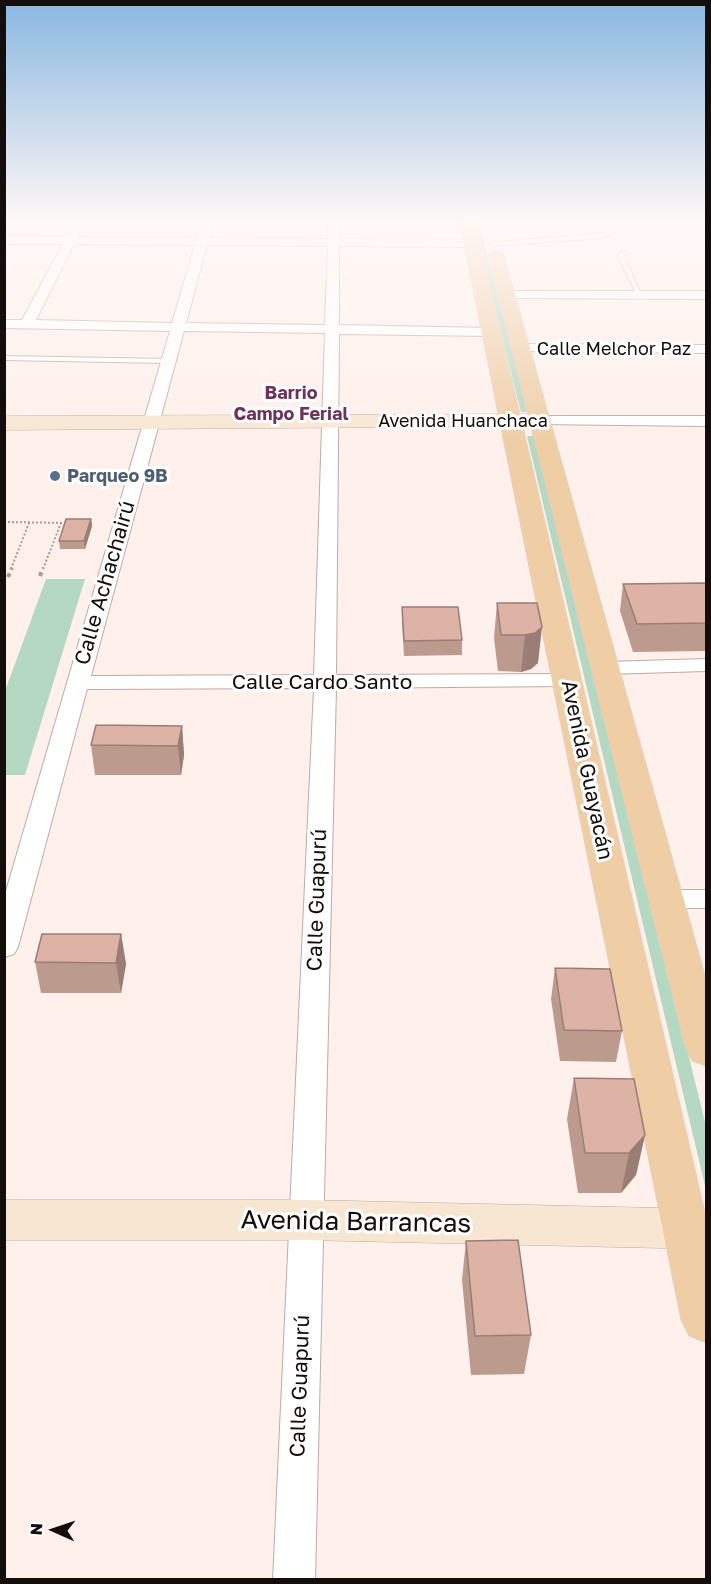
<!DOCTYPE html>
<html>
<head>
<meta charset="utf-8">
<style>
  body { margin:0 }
  #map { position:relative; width:711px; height:1584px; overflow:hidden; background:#fff0eb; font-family:"Golos Text",sans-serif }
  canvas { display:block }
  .frame { position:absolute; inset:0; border:6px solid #130d0b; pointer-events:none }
  .north { position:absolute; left:24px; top:1500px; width:60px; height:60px; -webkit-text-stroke:4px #fff; paint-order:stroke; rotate:273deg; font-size:16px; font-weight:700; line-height:24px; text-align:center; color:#130d0b }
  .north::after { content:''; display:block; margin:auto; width:21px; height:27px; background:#130d0b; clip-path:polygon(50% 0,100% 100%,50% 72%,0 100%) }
</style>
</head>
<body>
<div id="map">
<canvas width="711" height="1584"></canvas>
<div class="frame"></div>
<div class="north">N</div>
</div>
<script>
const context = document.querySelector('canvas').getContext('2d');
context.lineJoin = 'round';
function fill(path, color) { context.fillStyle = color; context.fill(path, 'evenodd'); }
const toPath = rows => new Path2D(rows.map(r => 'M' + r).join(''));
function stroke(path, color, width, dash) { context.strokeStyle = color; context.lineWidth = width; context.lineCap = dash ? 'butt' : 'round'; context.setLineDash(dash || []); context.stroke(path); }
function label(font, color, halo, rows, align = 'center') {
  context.font = font + ' "Golos Text",sans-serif'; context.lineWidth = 6; context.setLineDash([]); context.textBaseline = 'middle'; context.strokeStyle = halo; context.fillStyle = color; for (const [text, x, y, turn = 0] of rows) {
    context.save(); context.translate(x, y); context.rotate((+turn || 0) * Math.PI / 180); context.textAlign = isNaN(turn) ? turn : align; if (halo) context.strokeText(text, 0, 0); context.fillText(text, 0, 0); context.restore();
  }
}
const green = toPath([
  [473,220,478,220,528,412,521,412],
  [527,436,535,436,706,1126,706,1190],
  [46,579,85,579,25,775,5,775,5,691]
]);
const pathFar1 = toPath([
  [4,522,70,523],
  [11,569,29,523],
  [43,569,61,523]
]);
const path = toPath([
  [40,576,43,568],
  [8,577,12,568]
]);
const lane = toPath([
  [612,231,614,234,601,238,493,246,490,244,493,242,601,234,612,231],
  [622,251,627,252,624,256,642,296,637,295,618,256,622,251],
  [4,356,169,359,173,361,169,363,4,360,4,356]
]);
const street = toPath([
  [75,220,87,220,78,237,197,238,202,220,214,220,209,238,328,239,328,220,340,220,339,239,477,240,479,243,473,247,339,246,339,325,491,328,498,332,491,336,339,334,336,675,567,674,575,675,578,680,575,685,567,686,336,688,315,1580,273,1580,314,688,87,689,18,947,14,954,4,957,4,898,170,331,4,328,4,320,22,320,63,244,4,244,4,236,66,237,75,220],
  [74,244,195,245,172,323,36,320,74,244],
  [207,245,328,246,325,325,186,323,207,245],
  [184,331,325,333,314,675,91,676,184,331],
  [507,291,706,291,706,299,502,298,501,295,507,291],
  [521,344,706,345,706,353,516,351,516,345,521,344],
  [541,416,706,416,706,426,535,424,533,421,535,418,541,416],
  [706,659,706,671,606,674,598,673,595,668,598,663,606,662,706,659],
  [666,890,706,890,706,908,666,908,657,905,653,899,657,893,666,890]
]);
const secondary = toPath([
  [541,414,549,416,552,421,549,426,4,430,4,416,541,414],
  [4,1200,305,1200,706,1209,706,1249,305,1240,4,1240,4,1200]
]);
const primary = toPath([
  [459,220,475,220,706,1217,706,1343,689,1336,681,1320,459,220],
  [496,250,504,255,706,979,706,1066,692,1061,686,1050,488,255,496,250]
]);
const wall = toPath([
  [91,519,92,526,85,549,60,549,59,541],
  [706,583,706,651,633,652,620,611,623,584],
  [497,603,537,603,538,663,531,669,521,672,498,671,494,638],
  [402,607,462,640,462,655,404,656,402,622],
  [182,726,184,755,181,775,95,775,91,745],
  [121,934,126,964,121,993,41,993,35,962],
  [555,968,622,1031,616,1062,560,1061,551,999],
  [574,1078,645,1135,636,1175,621,1193,578,1193,567,1119],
  [466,1241,531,1335,524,1374,471,1375,462,1280]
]);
const shadedWall = toPath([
  [91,519,92,526,85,549,84,541],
  [542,627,538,663,531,669,521,672,525,635],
  [182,726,184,755,181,775,178,746],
  [121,934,126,964,121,993,116,963],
  [645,1135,636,1175,621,1193,629,1153]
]);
const building = toPath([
  [66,519,91,519,84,541,59,541,66,519],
  [706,583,706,623,637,624,623,584,706,583],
  [497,603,537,603,542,627,535,633,525,635,501,635,497,603],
  [402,607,458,607,462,640,404,641,402,607],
  [96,725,182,726,178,746,91,745,96,725],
  [42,934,121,934,116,963,35,962,42,934],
  [555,968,610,969,622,1031,564,1030,555,968],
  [574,1078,634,1079,645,1135,629,1153,585,1153,574,1078],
  [518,1240,531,1335,475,1336,466,1241,518,1240]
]);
const markers = [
  [55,476,6,"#5c6f8a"]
];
const farStreetnames = [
  ["Calle Melchor Paz",614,349],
  ["Avenida Huanchaca",463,421]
];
const farNeighbourhoodnames = [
  ["Barrio",291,393],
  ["Campo Ferial",291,414]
];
const farServicenames = [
  ["Parqueo 9B",67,476]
];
const streetNames = [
  ["Calle Achachairú",105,583,-74],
  ["Calle Cardo Santo",322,682],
  ["Avenida Guayacán",587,770,78],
  ["Calle Guapurú",317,900,-88],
  ["Calle Guapurú",300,1386,-88]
];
const nearStreetnames = [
  ["Avenida Barrancas",356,1222,1]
];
fill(green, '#b5d8c3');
stroke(lane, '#bcaba5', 2);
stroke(street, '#bcaba5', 2);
stroke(secondary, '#bcaba5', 1);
stroke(primary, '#d5d3d3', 1);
stroke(pathFar1, '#a89c98', 2, [2, 2]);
stroke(path, '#a89c98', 4, [4, 4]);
fill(lane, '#fff');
fill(street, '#fff');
fill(secondary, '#f7e6d2');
fill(primary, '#efcea6');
fill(wall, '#bd9a8e');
fill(shadedWall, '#9a7d74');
fill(building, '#dcb3a5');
stroke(building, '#9a7d74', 1.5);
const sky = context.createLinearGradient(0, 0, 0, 442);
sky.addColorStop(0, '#89b8e1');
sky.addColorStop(0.5, '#fff8f6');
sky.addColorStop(1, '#fff8f600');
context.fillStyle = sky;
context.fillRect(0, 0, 711, 442);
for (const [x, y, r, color] of markers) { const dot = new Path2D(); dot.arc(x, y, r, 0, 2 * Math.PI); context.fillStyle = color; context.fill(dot); stroke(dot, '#fff', 2); }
label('18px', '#130d0b', '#fff', farStreetnames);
label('bold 18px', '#6e3159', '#fff', farNeighbourhoodnames);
label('bold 18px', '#4e5e75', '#fff', farServicenames, 'left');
label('21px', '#130d0b', '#fff', streetNames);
label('26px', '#130d0b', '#fff', nearStreetnames);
</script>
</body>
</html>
